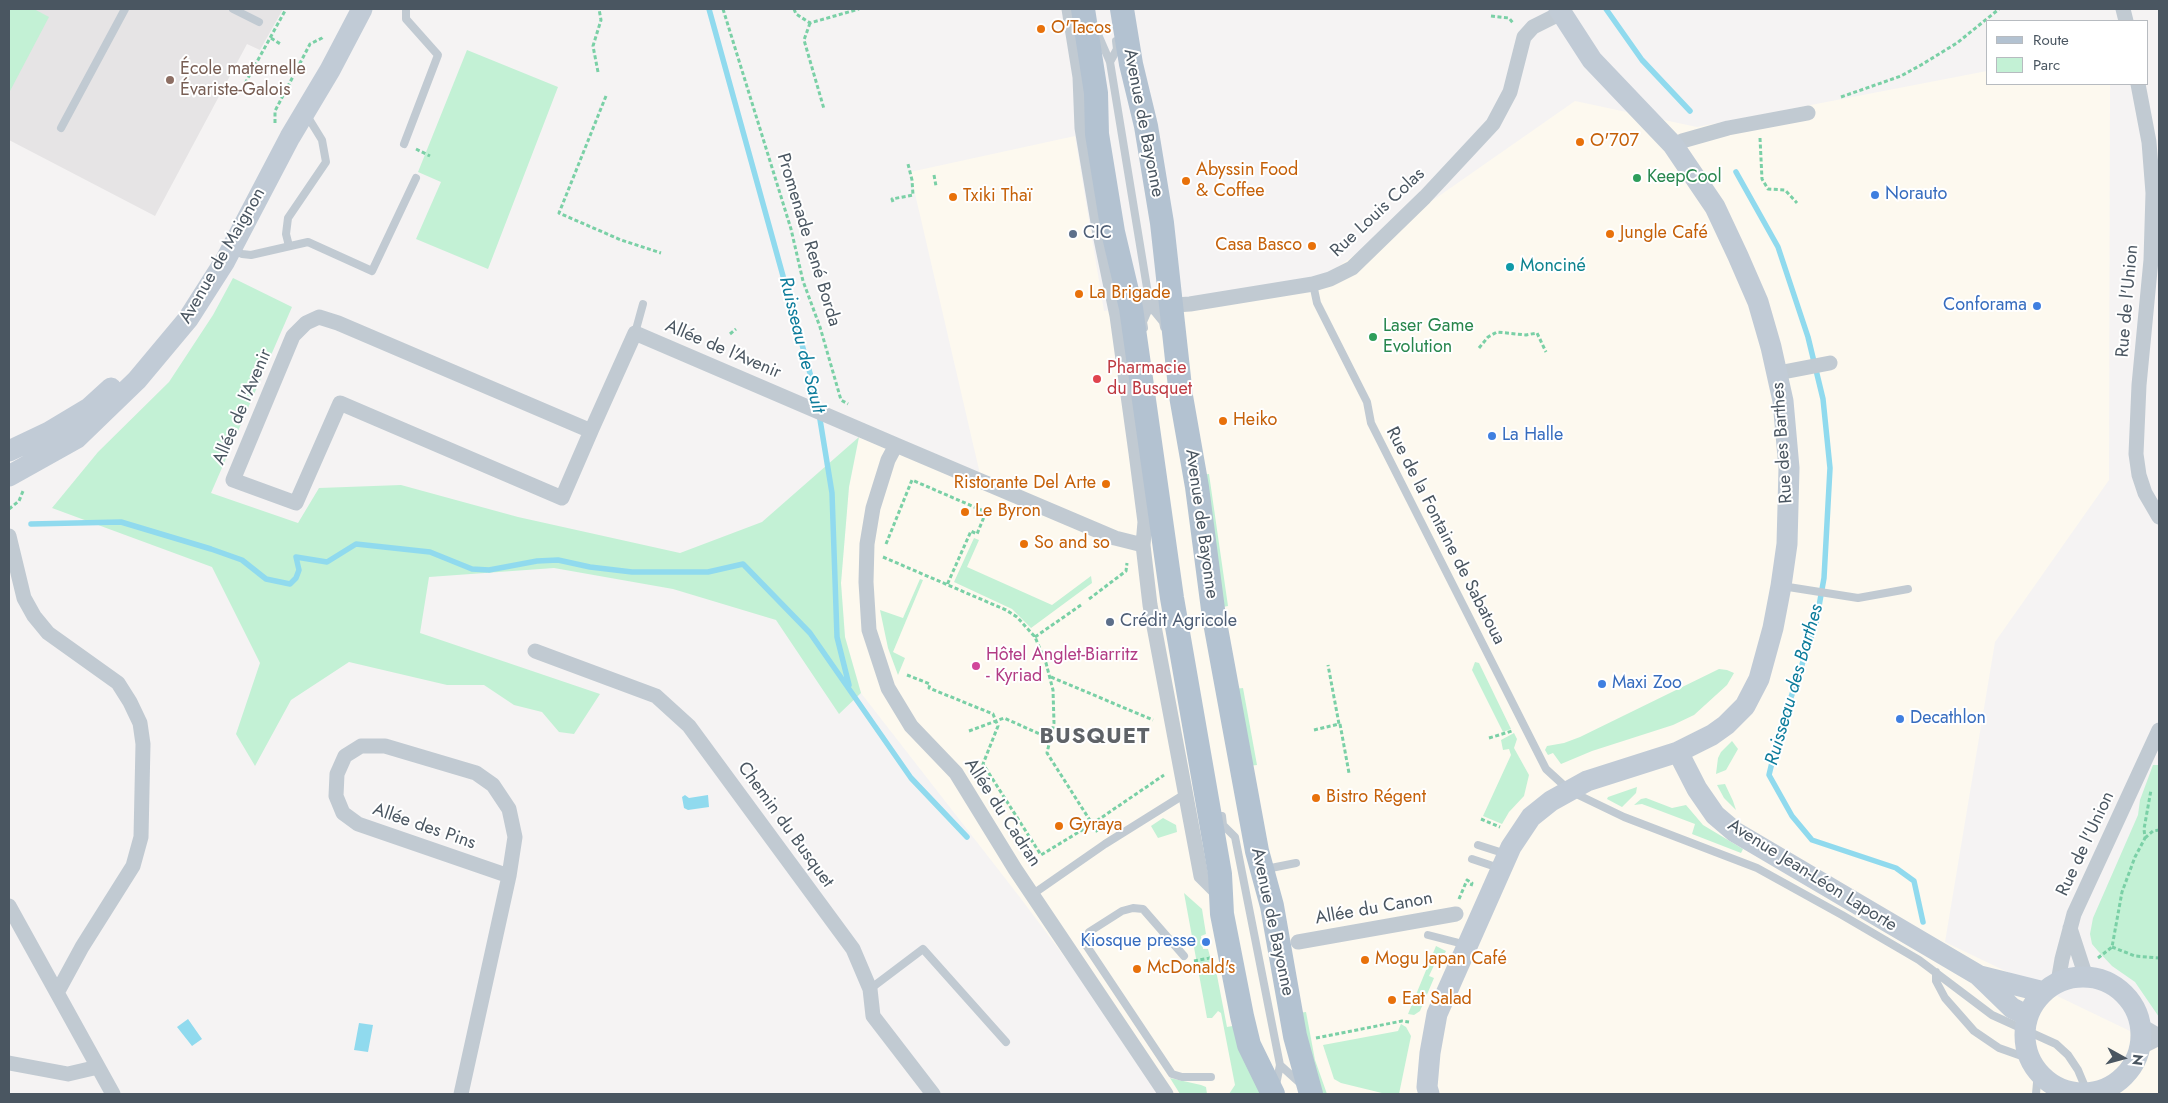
<!DOCTYPE html>
<html>
<head>
<meta charset="utf-8">
<style>
  body { margin:0 }
  #map { position:relative; width:2168px; height:1103px; overflow:hidden; background:#f5f3f3; font-family:Jost,sans-serif }
  canvas { display:block }
  .frame { position:absolute; inset:0; border:10px solid #4a5661; pointer-events:none }
  .legend { position:absolute; left:1986px; top:20px; width:162px; height:65px; box-sizing:border-box; background:#fff; border:1px solid #b7bbc0; margin:0; padding:6px 9px; list-style:none; font-size:15px; color:#4a5661 }
  .legend li { display:flex; align-items:center; gap:10px; height:25px }
  .legend b { width:25px; border:1px solid #b7bbc0 }
  .north { position:absolute; left:2098px; top:1033px; width:50px; height:50px; -webkit-text-stroke:4px #fff; paint-order:stroke; rotate:97deg; font-size:14px; font-weight:700; line-height:20px; text-align:center; color:#4a5661 }
  .north::after { content:''; display:block; margin:auto; width:18px; height:22px; background:#4a5661; clip-path:polygon(50% 0,100% 100%,50% 72%,0 100%) }
</style>
</head>
<body>
<div id="map">
<canvas width="2168" height="1103"></canvas>
<div class="frame"></div>
<ul class="legend">
<li><b style="height:6px;background:#b3c2d1"></b>Route</li>
<li><b style="height:14px;background:#c3f1d5"></b>Parc</li>
</ul>
<div class="north">N</div>
</div>
<script>
const context = document.querySelector('canvas').getContext('2d');
context.lineJoin = 'round';
function fill(path, color) { context.fillStyle = color; context.fill(path, 'evenodd'); }
const toPath = rows => new Path2D(rows.map(r => 'M' + r).join(''));
function stroke(path, color, width, dash) { context.strokeStyle = color; context.lineWidth = width; context.lineCap = dash ? 'butt' : 'round'; context.setLineDash(dash || []); context.stroke(path); }
function label(font, color, halo, rows, align = 'center') {
  context.font = font + ' Jost,sans-serif'; context.lineWidth = 4; context.setLineDash([]); context.textBaseline = 'middle'; context.strokeStyle = halo; context.fillStyle = color; for (const [text, x, y, turn = 0] of rows) {
    context.save(); context.translate(x, y); context.rotate((+turn || 0) * Math.PI / 180); context.textAlign = isNaN(turn) ? turn : align; if (halo) context.strokeText(text, 0, 0); context.fillText(text, 0, 0); context.restore();
  }
}
const commercial = toPath([
  [1987,71,1987,84,2110,84,2109,480,1995,642,1945,942,2159,1045,2159,1094,1167,1094,1022,900,861,693,845,637,841,583,849,487,859,437,983,487,910,172,1075,136,1104,311,1263,287,1313,284,1575,101,1697,127]
]);
const education = toPath([
  [9,9,283,9,260,50,247,44,155,216,9,140]
]);
const green = toPath([
  [9,9,34,9,49,17,9,93],
  [467,50,558,87,488,269,416,239,441,182,418,172],
  [233,278,292,307,211,493,298,523,319,488,401,485,518,517,680,553,762,522,859,437,849,487,841,583,845,637,861,693,839,714,776,620,673,589,554,568,429,577,420,633,600,694,574,734,559,732,542,712,514,705,484,685,447,685,349,662,291,700,255,766,236,734,260,663,212,567,52,508,98,452,169,382,213,315],
  [1209,474,1228,606,1218,608,1199,475],
  [974,538,979,540,967,567,1052,605,1091,576,1092,583,1031,628,1012,609,954,582],
  [920,579,923,580,893,652,905,658,898,675,888,648,880,610,903,618],
  [1475,662,1479,663,1511,729,1503,732,1472,670],
  [1719,669,1727,670,1734,673,1727,685,1694,715,1673,725,1592,751,1561,764,1553,753,1548,755,1545,750,1547,746,1564,743,1580,737],
  [1243,688,1257,765,1248,766,1234,689],
  [1514,733,1517,739,1514,748,1529,775,1524,796,1509,812,1502,824,1483,816,1511,755,1509,749,1503,750,1501,740],
  [1732,741,1738,749,1726,770,1716,774,1718,758,1721,752],
  [2153,765,2159,765,2159,1017,2135,982,2112,966,2098,951,2092,944,2090,934,2093,918,2138,815,2140,800],
  [1725,784,1733,801,1736,810,1724,798,1717,785],
  [1637,787,1636,793,1622,807,1607,799,1608,797],
  [1646,798,1672,808,1686,805,1703,825,1743,849,1741,853,1692,834,1695,824,1642,804,1634,805,1641,799],
  [1163,818,1176,825,1177,832,1158,838,1151,826],
  [1184,893,1202,909,1206,934,1201,936,1203,949,1208,949,1211,960,1214,960,1227,1027,1238,1025,1260,1094,1229,1094,1235,1085,1221,1013,1218,1011,1212,1018,1207,1018],
  [1436,946,1446,951,1440,962,1436,961,1429,976,1434,978,1420,1011,1414,1015,1408,1014],
  [1306,1012,1315,1060,1327,1094,1319,1094,1298,1013],
  [1401,1024,1406,1027,1411,1036,1399,1094,1386,1094,1341,1083,1334,1079,1323,1045,1398,1031],
  [1170,1078,1201,1085,1206,1087,1207,1094,1180,1094]
]);
const water = toPath([
  [685,795,689,798,708,795,709,807,688,810,684,808,682,797],
  [188,1019,202,1039,192,1046,177,1027],
  [359,1023,373,1025,368,1052,354,1050]
]);
const stream = toPath([
  [709,9,816,395,832,493,837,637,849,685],
  [1606,9,1642,60,1690,111],
  [1736,172,1778,247,1808,337,1823,399,1830,468,1824,578,1816,623,1779,733,1769,775,1792,816,1812,840,1896,868,1914,881,1923,922],
  [31,524,121,522,211,549,242,560,266,579,290,584,296,578,299,570,296,557,327,562,356,544,430,552,472,569,489,570,537,561,558,560,590,567,632,572,708,572,743,564,810,633,911,778,967,837]
]);
const path = toPath([
  [723,9,791,229,803,281,820,327,841,400,848,404],
  [794,9,796,14,810,23,859,9],
  [1491,16,1509,18,1513,23],
  [810,23,804,40,824,109],
  [271,38,282,45],
  [598,72,593,46,601,20,599,9],
  [242,89,286,9],
  [606,96,559,213,621,240,661,253],
  [1841,97,1901,76,1921,65,1957,43,1999,9],
  [275,123,275,111,310,44,322,38,324,36],
  [1760,138,1762,179,1768,189,1785,190,1797,203],
  [416,149,430,156],
  [934,175,936,186],
  [893,202,892,199,913,195,912,180,908,164],
  [730,334,736,329],
  [1479,348,1488,337,1497,332,1526,335,1537,333,1546,352],
  [9,509,19,501,23,491],
  [886,544,912,480,986,512,977,534,971,531,947,585],
  [883,557,1006,610,1017,617,1035,637,1046,663,1053,690,1054,723,1047,753,1098,833],
  [1089,599,1126,571,1127,563],
  [1035,637,1081,605],
  [907,675,930,684,929,688,993,714,998,726,983,764,1041,855,1092,824,1164,775],
  [1051,677,1153,720],
  [1340,724,1349,773],
  [1314,730,1339,724,1328,665],
  [969,731,1004,718,1051,739],
  [1489,738,1512,731],
  [1481,819,1500,827],
  [2145,838,2153,831,2159,830],
  [1459,899,1467,880,1472,883,1471,886],
  [2112,947,2135,956,2159,958],
  [2098,958,2112,947,2122,892,2135,857,2145,838,2144,829,2151,790],
  [1194,961,1210,958],
  [1316,1038,1402,1021,1409,1022]
]);
const lane = toPath([
  [233,9,259,22],
  [1097,32,1110,62,1150,306,1143,322,1144,328],
  [1110,62,1117,49,1116,41],
  [61,128,125,9],
  [404,144,438,55,406,19,406,9],
  [289,246,286,234,288,218,326,162,322,140,306,114],
  [233,249,242,254,251,255,308,242,372,271,416,178],
  [1313,284,1317,303,1367,402,1371,423,1546,769,1570,791,1624,817,1757,868,1842,915,1919,960,1992,1015,2056,1044,2068,1055,2078,1070,2088,1094],
  [1150,306,1163,322,1164,327],
  [635,333,643,304],
  [1782,586,1858,598,1908,589],
  [1222,816,1223,825,1235,837,1280,1065,1276,1085],
  [1478,845,1506,854],
  [1472,859,1499,868],
  [1266,869,1296,863],
  [1033,894,1105,844,1185,794],
  [1428,935,1467,945],
  [1184,956,1143,909,1133,908,1122,911,1089,932,1086,938,1086,945,1172,1074,1182,1077,1211,1077],
  [1936,972,1936,981,1945,998,1974,1031,1999,1048,2030,1059],
  [870,989,923,949,1006,1042],
  [1280,1065,1301,1084],
  [2036,1094,2038,1071]
]);
const street = toPath([
  [1069,9,1080,77,1082,128,1100,234,1117,316,1136,453,1145,522,1143,545,1150,605,1201,876,1222,897],
  [2123,9,2126,21],
  [2138,84,2149,142,2153,193,2151,260,2139,385,2136,454,2139,475,2145,493,2159,517],
  [1673,145,1682,141,1728,128,1808,113],
  [1131,308,1190,304,1313,284,1330,279,1352,268,1425,197,1493,124,1510,92,1524,37,1533,27,1561,13],
  [1778,373,1830,363],
  [591,431,562,498,340,403,296,503,233,480,293,336,306,323,319,317,338,323,591,431,635,333,896,445],
  [9,536,24,598,34,616,48,633,118,683,130,702,140,723,143,744,141,837,133,866,82,947,57,993],
  [1143,545,1115,538,896,445,888,460,873,508,867,544,866,582,869,630,888,688,911,726,956,773,1015,869,1166,1094],
  [535,651,656,696,689,726,853,949,870,989,873,1016,933,1094],
  [9,906,113,1094],
  [2070,928,2086,977],
  [1298,942,1456,914],
  [2058,982,2062,959,2074,914,2159,730],
  [2140,1025,2159,1036],
  [2139,1048,2159,1038],
  [9,1063,68,1074,98,1067],
  [461,1094,509,876,515,837,509,809,493,785,476,773,385,746,361,746,345,756,337,774,336,796,343,813,358,824,509,876]
]);
const secondary = toPath([
  [9,451,49,432,89,408,111,388],
  [9,476,77,438,137,380,188,319,225,261,290,137,330,70,362,9],
  [1678,752,1697,789,1715,815,1735,832,1978,975,2012,1008,2028,1016],
  [1980,976,2044,992],
  '2025 1035a58 58 0 1 1 116 0a58 58 0 1 1-116 0Z',
  [1429,1094,1427,1087,1430,1053,1437,1014,1511,847,1531,817,1551,801,1587,781,1678,752,1712,735,1726,725,1745,706,1759,679,1773,628,1781,586,1787,544,1789,468,1783,401,1771,347,1758,302,1738,256,1715,207,1673,145,1592,60,1559,9]
]);
const primary = toPath([
  [1083,9,1096,93,1097,134,1113,232,1131,308,1172,598,1220,874,1222,914,1242,1016,1249,1045,1273,1094],
  [1122,9,1131,64,1146,126,1162,223,1181,396,1197,487,1214,617,1257,851,1272,906,1295,1036,1311,1094]
]);
const markers = [
  [1041,29,5,"#e8710a"],
  [170,80,5,"#8d6e63"],
  [1580,142,5,"#e8710a"],
  [1637,178,5,"#2e9e5b"],
  [1186,181,5,"#e8710a"],
  [1875,195,5,"#3f7fe0"],
  [953,197,5,"#e8710a"],
  [1073,234,5,"#5c6f8a"],
  [1610,234,5,"#e8710a"],
  [1312,246,5,"#e8710a"],
  [1510,267,5,"#0f9aa8"],
  [1079,294,5,"#e8710a"],
  [2037,306,5,"#3f7fe0"],
  [1373,337,5,"#2e9e5b"],
  [1097,379,5,"#e0444e"],
  [1223,421,5,"#e8710a"],
  [1492,436,5,"#3f7fe0"],
  [1106,484,5,"#e8710a"],
  [965,512,5,"#e8710a"],
  [1024,544,5,"#e8710a"],
  [1110,622,5,"#5c6f8a"],
  [976,666,5,"#d1479c"],
  [1602,684,5,"#3f7fe0"],
  [1900,719,5,"#3f7fe0"],
  [1316,798,5,"#e8710a"],
  [1059,826,5,"#e8710a"],
  [1206,942,5,"#3f7fe0"],
  [1365,960,5,"#e8710a"],
  [1137,969,5,"#e8710a"],
  [1392,1000,5,"#e8710a"]
];
const foodNames = [
  ["O'Tacos",1051,29],
  ["O'707",1590,142],
  ["Abyssin Food",1196,171],
  ["& Coffee",1196,192],
  ["Txiki Thaï",963,197],
  ["Jungle Café",1620,234],
  ["Casa Basco",1302,246,"right"],
  ["La Brigade",1089,294],
  ["Heiko",1233,421],
  ["Ristorante Del Arte",1096,484,"right"],
  ["Le Byron",975,512],
  ["So and so",1034,544],
  ["Bistro Régent",1326,798],
  ["Gyraya",1069,826],
  ["Mogu Japan Café",1375,960],
  ["McDonald's",1147,969],
  ["Eat Salad",1402,1000]
];
const educationNames = [
  ["École maternelle",180,70],
  ["Évariste-Galois",180,91]
];
const streetNames = [
  ["Avenue de Bayonne",1143,123,79],
  ["Rue Louis Colas",1378,213,-43],
  ["Promenade René Borda",808,240,73],
  ["Avenue de Maignon",223,256,-60],
  ["Rue de l'Union",2128,301,-85],
  ["Allée de l'Avenir",723,350,23],
  ["Allée de l'Avenir",243,407,-67],
  ["Rue des Barthes",1783,443,-94],
  ["Avenue de Bayonne",1201,524,82],
  ["Rue de la Fontaine de Sabatoua",1445,536,63],
  ["Allée du Cadran",1002,813,57],
  ["Chemin du Busquet",785,825,54],
  ["Allée des Pins",424,827,19],
  ["Rue de l'Union",2086,844,-65],
  ["Avenue Jean-Léon Laporte",1812,876,32],
  ["Allée du Canon",1374,909,-10],
  ["Avenue de Bayonne",1272,922,78]
];
const leisureNames = [
  ["KeepCool",1647,178],
  ["Laser Game",1383,327],
  ["Evolution",1383,348]
];
const shopNames = [
  ["Norauto",1885,195],
  ["Conforama",2027,306,"right"],
  ["La Halle",1502,436],
  ["Maxi Zoo",1612,684],
  ["Decathlon",1910,719],
  ["Kiosque presse",1196,942,"right"]
];
const serviceNames = [
  ["CIC",1083,234],
  ["Crédit Agricole",1120,622]
];
const cultureNames = [
  ["Monciné",1520,267]
];
const healthNames = [
  ["Pharmacie",1107,369],
  ["du Busquet",1107,390]
];
const hotelNames = [
  ["Hôtel Anglet-Biarritz",986,656],
  ["- Kyriad",986,677]
];
const waterNames = [
  ["Ruisseau de Sault",801,345,76],
  ["Ruisseau des Barthes",1795,685,-74]
];
const districtNames = [
  ["BUSQUET",1095,738]
];
fill(commercial, '#fdf9ef');
fill(education, '#e6e4e5');
fill(green, '#c3f1d5');
fill(water, '#90daee');
stroke(stream, '#90daee', 5.5);
stroke(path, '#7ad0a6', 3, [4, 2.5]);
stroke(lane, '#c1cad2', 8);
stroke(street, '#c1cad2', 15);
stroke(secondary, '#c1cbd6', 21);
stroke(primary, '#b3c2d1', 24);
for (const [x, y, r, color] of markers) { const dot = new Path2D(); dot.arc(x, y, r, 0, 2 * Math.PI); context.fillStyle = color; context.fill(dot); stroke(dot, '#fff', 2); }
label('18px', '#c56008', '#fff', foodNames, 'left');
label('18px', '#785e54', '#fff', educationNames, 'left');
label('18px', '#4a5661', '#fff', streetNames);
label('18px', '#27864d', '#fff', leisureNames, 'left');
label('18px', '#366cbe', '#fff', shopNames, 'left');
label('18px', '#4e5e75', '#fff', serviceNames, 'left');
label('18px', '#0d838f', '#fff', cultureNames, 'left');
label('18px', '#be3a42', '#fff', healthNames, 'left');
label('18px', '#b23c85', '#fff', hotelNames, 'left');
label('italic 19px', '#0c7c9b', '#fff', waterNames);
context.letterSpacing = '1px';
label('bold 22px', '#5f6368', '#fff', districtNames);
context.letterSpacing = '0px';
</script>
</body>
</html>
